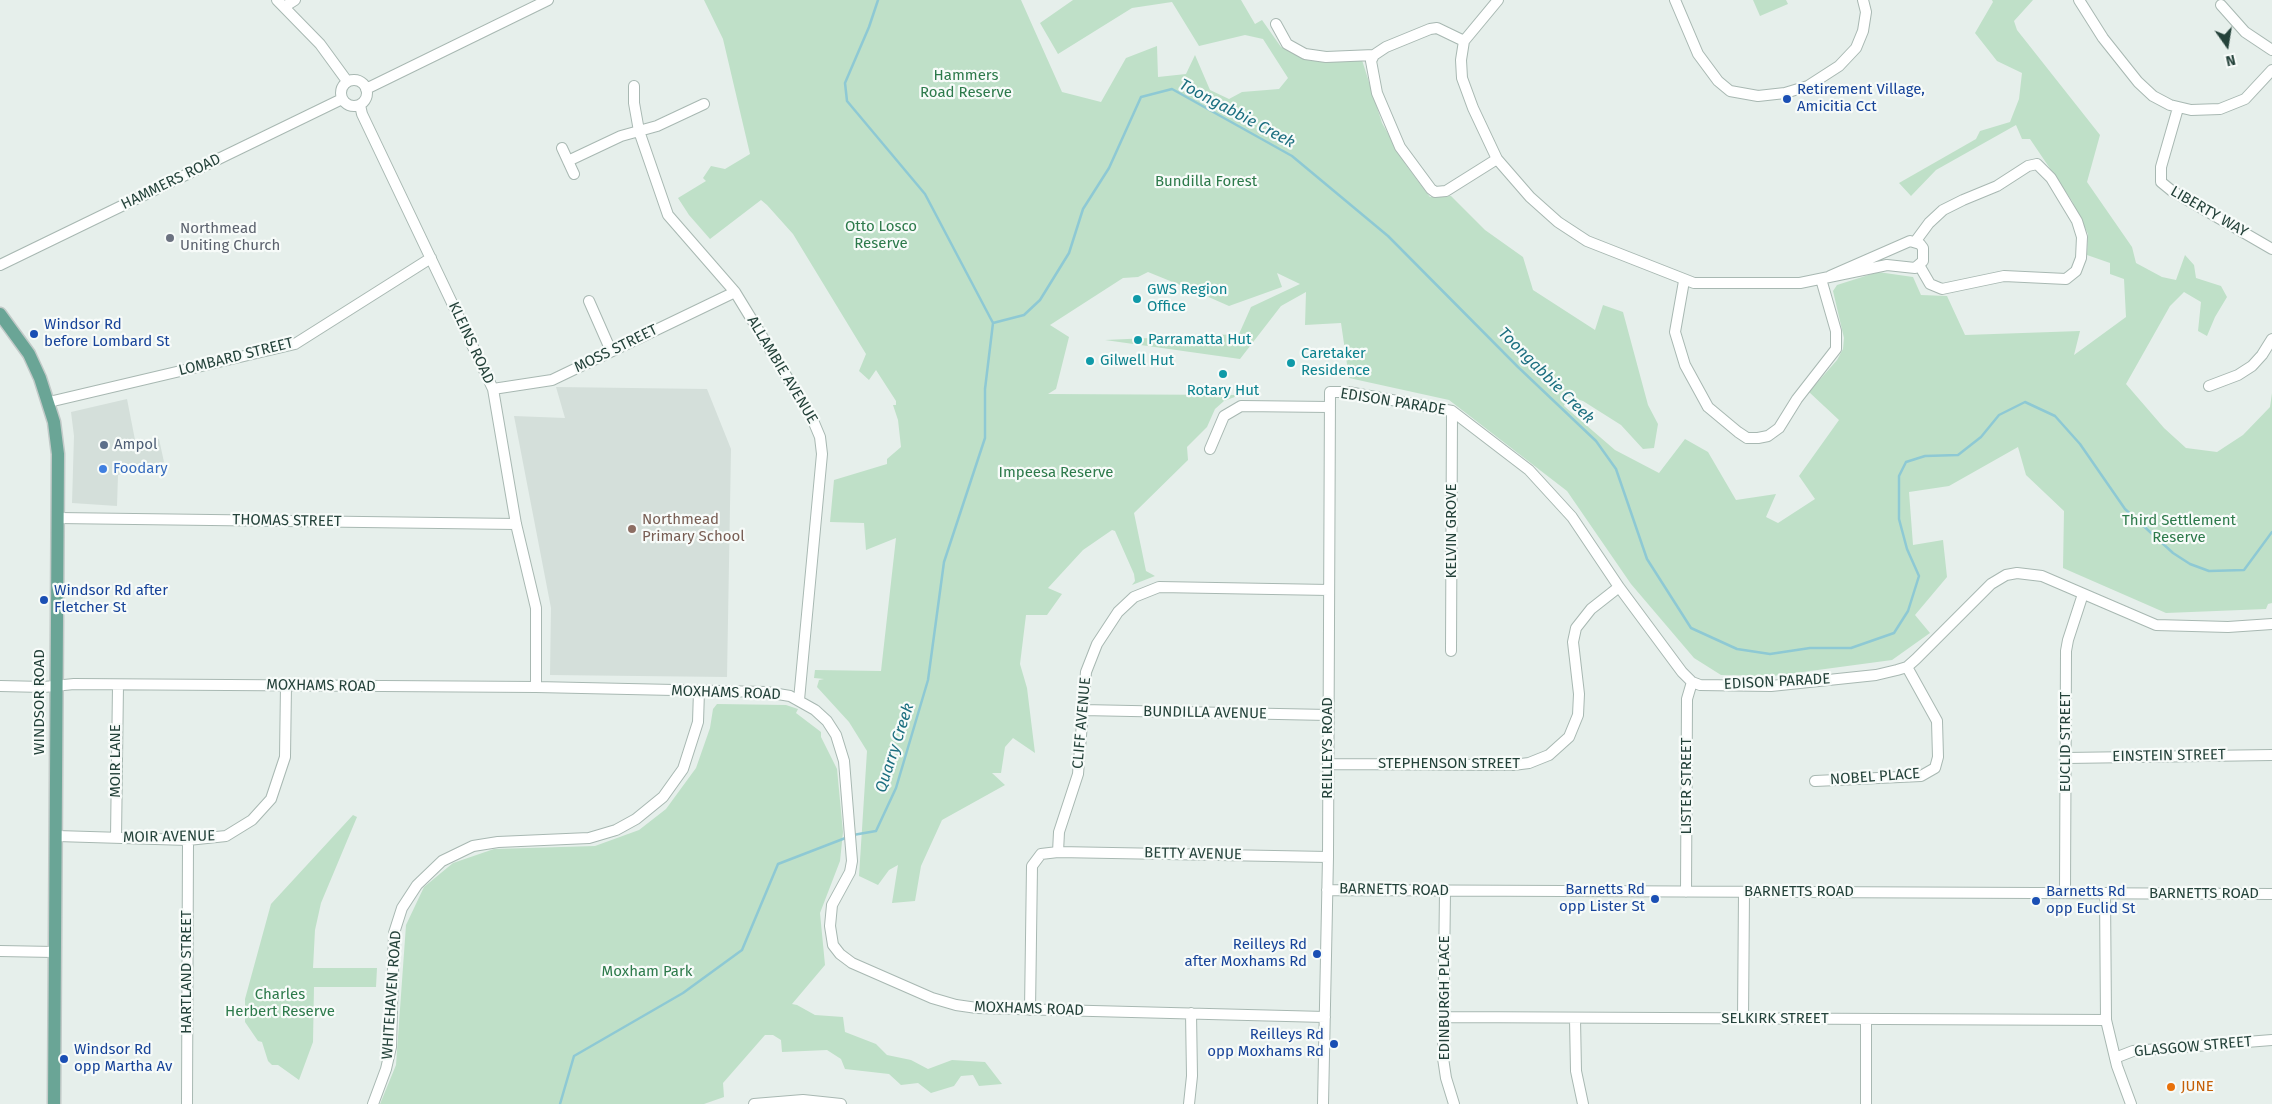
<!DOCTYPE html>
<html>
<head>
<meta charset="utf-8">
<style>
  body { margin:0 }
  #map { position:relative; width:2272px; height:1104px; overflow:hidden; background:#e6efeb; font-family:"Fira Sans",sans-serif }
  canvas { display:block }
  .north { position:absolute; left:2202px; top:20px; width:50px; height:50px; -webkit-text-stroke:4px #f7fbf9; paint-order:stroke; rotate:167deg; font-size:14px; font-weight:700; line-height:20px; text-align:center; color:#24423a }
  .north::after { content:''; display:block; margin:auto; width:18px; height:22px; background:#24423a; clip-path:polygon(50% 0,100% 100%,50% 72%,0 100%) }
</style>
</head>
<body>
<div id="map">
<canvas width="2272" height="1104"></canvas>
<div class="north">N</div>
</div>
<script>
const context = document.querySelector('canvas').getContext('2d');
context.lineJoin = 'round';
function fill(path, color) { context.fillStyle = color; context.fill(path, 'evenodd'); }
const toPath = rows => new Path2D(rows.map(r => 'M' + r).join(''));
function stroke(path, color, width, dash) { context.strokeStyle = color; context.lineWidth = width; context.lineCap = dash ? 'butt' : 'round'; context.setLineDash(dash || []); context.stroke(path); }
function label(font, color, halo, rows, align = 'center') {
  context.font = font + ' "Fira Sans",sans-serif'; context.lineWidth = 4.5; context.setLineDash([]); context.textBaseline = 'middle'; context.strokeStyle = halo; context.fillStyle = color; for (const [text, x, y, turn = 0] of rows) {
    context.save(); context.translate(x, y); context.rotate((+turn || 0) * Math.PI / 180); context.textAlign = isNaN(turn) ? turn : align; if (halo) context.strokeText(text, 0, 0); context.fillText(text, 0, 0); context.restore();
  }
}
const built = toPath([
  [556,387,707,389,731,449,727,677,550,675,551,608,514,416,565,418],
  [127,399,136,445,159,439,164,462,118,475,117,506,72,503,74,436,71,412]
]);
const green = toPath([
  [704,0,1021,0,1062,92,1101,102,1126,58,1157,46,1158,77,1186,74,1195,55,1210,90,1229,99,1242,92,1279,89,1288,78,1263,39,1245,35,1199,46,1172,2,1132,8,1058,54,1040,23,1073,0,1241,0,1255,24,1262,20,1281,47,1315,61,1362,60,1382,123,1406,165,1430,197,1451,196,1485,230,1523,257,1533,290,1595,330,1603,305,1623,312,1648,405,1658,424,1654,448,1643,449,1621,425,1583,401,1567,396,1564,406,1615,450,1659,473,1685,439,1708,452,1736,500,1776,494,1766,517,1778,523,1815,499,1799,476,1839,420,1809,392,1837,360,1843,349,1844,338,1833,291,1837,285,1878,272,1913,277,1921,295,1947,296,1965,335,2080,331,2074,355,2126,317,2124,279,2110,274,2110,263,2087,255,2088,234,2072,201,2030,139,2022,139,2016,125,1936,170,1911,196,1899,183,1976,139,1980,131,2010,122,2019,99,2022,73,1997,61,1975,33,1993,2,1992,0,2033,0,2014,21,2017,30,2100,135,2087,182,2132,247,2136,263,2162,277,2176,280,2185,255,2194,265,2196,278,2221,286,2227,297,2215,317,2207,336,2198,331,2201,302,2184,292,2170,306,2126,384,2164,428,2186,448,2217,452,2243,435,2270,407,2272,393,2272,603,2268,604,2266,609,2166,613,2063,568,2064,511,2026,475,2018,447,1949,486,1909,492,1913,545,1943,540,1947,577,1915,615,1930,633,1892,660,1773,676,1721,675,1694,658,1631,584,1567,491,1449,400,1349,378,1341,323,1305,325,1306,292,1281,306,1240,359,1105,340,1239,334,1251,307,1300,284,1277,273,1282,287,1229,306,1204,295,1182,292,1180,285,1148,272,1138,277,1123,278,1050,325,1069,337,1056,389,1048,394,1240,395,1224,401,1215,409,1207,427,1187,447,1188,460,1134,513,1146,571,1155,576,1132,585,1135,581,1134,574,1115,531,1112,530,1083,550,1048,588,1062,594,1047,615,1026,615,1020,664,1027,688,1035,753,1013,738,1005,747,1001,773,992,773,1005,785,942,820,921,866,915,901,892,903,898,865,889,870,878,885,859,876,867,751,849,722,817,687,819,680,824,679,814,678,815,670,881,671,896,538,866,550,864,523,830,522,834,480,887,464,887,459,901,447,898,420,893,405,896,405,896,401,876,370,869,380,859,371,866,354,793,234,767,205,761,200,710,239,689,215,678,198,706,181,703,178,711,166,725,169,750,154,723,39],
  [1753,0,1786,0,1788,4,1760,16],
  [717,704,786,705,798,709,796,713,821,732,821,737,837,769,843,832,840,861,820,913,825,965,792,1004,797,1005,815,1015,843,1017,845,1032,876,1044,887,1055,911,1060,928,1069,952,1060,985,1062,1002,1084,979,1086,973,1075,961,1076,954,1086,931,1093,918,1083,901,1085,889,1074,845,1069,841,1059,827,1050,782,1052,781,1040,773,1035,765,1035,723,1083,724,1097,704,1104,380,1104,396,1065,406,925,424,887,453,863,494,849,595,846,639,830,666,809,696,768,710,728,713,709],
  [353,815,357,817,321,903,315,930,313,968,377,968,376,987,314,987,313,1042,299,1080,278,1065,272,1065,268,1061,262,1042,258,1041,245,1022,245,999,271,904]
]);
const stream = toPath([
  [878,0,869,27,845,83,847,101,925,194,993,323],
  [993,323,1024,315,1040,300,1069,253,1083,209,1109,168,1141,97,1172,89,1292,156,1388,236,1518,367,1596,441,1616,469,1647,559,1691,628,1737,649,1770,654,1810,648,1851,648,1894,633,1908,611,1919,576,1907,549,1899,519,1899,476,1906,462,1925,456,1958,455,1981,437,1999,415,2025,402,2055,416,2080,444,2125,509,2173,553,2190,564,2209,571,2244,570,2272,532],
  [853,835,876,831,896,788,928,680,944,562,985,438,985,389,993,323],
  [560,1104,574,1056,683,993,742,950,778,864,848,837]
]);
const minor = toPath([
  [277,0,320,44,347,81],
  [1498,0,1464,41,1461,60,1462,78,1473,108,1497,159,1530,197,1558,222,1587,241,1694,283,1800,283,1887,265,1915,268,1923,261,1923,248,1920,244,1910,241,1830,276],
  [1675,0,1698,54,1718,81,1730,91,1758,96,1785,93,1808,86,1839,66,1856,48,1863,31,1866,12,1863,0],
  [2079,0,2103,38,2138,82,2153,96,2170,105,2191,110,2220,109,2245,99,2272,70],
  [2221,5,2245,32,2272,50],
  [284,7,295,0],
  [1276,24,1287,44,1305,54,1326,57,1374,55],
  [1464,41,1437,28,1430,29,1386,47,1374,55,1371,61,1377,93,1400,147,1431,189,1435,192,1446,191,1497,159],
  '341 93a13 13 0 1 1 26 0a13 13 0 1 1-26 0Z',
  [634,86,634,103,639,131,668,215,735,292,812,418,820,437,822,454,799,700],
  [366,89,548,0],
  [360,105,362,114,493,389,516,524,536,608,536,687],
  [2178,108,2161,167,2161,182,2172,191,2272,249],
  [562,148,574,174],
  [568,161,621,136,657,126,704,104],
  [1915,242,1929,223,1943,210,1963,200,1997,186,2028,166,2037,164,2051,178,2077,221,2082,237,2081,258,2076,271,2066,279,2004,276,1942,289,1930,284,1919,265],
  [0,265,342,99],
  [1684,281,1675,332,1685,365,1708,407,1738,432,1747,438,1758,438,1768,436,1779,428,1797,399,1836,349,1836,331,1821,279],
  [589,301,611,351],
  [2209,386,2238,375,2252,366,2262,355,2272,339],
  [493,389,552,380,735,292],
  [49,402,295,344,431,258],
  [1210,449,1224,416,1241,406,1329,407],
  [58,518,516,524],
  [1451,651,1452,411],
  [0,686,44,687,74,684,536,687,766,692,790,696,815,710,827,721,836,735,844,761,852,861,850,872,832,905,830,926,833,945,840,954,852,963,932,998,956,1005,977,1008,1325,1017],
  [1082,710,1328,715],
  [2066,758,2272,755],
  [1328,764,1513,765,1529,763,1549,755,1569,737,1578,715,1579,694,1573,642,1576,628,1591,609,1619,587],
  [1815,781,1921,776,1935,768,1938,757,1937,721,1907,667],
  [57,836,188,840,226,836,252,820,271,799,285,757,286,685],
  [116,838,118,685],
  [1058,852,1328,857],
  [1327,890,2272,894],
  [1445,891,1443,1058,1446,1078,1454,1104],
  [1686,892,1687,699,1692,682],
  [2065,893,2066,651,2068,640,2083,594],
  [2105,893,2106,1020,2117,1066,2131,1104],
  [0,951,54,952],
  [1030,1010,1032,866,1041,854,1058,852,1059,832,1078,774,1086,672,1097,644,1118,612,1134,597,1159,587,1329,590],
  [1444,1017,2106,1020],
  [1575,1019,1576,1071,1583,1104],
  [1743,1019,1744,892],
  [1866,1020,1866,1104],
  [2115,1058,2133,1051,2272,1040],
  [187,1104,188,840],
  [373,1104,386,1069,391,1047,394,933,402,908,417,885,442,861,473,846,498,842,589,838,616,830,636,819,663,797,683,769,698,722,699,691],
  [754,1104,803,1100,841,1104],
  [1189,1104,1192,1076,1191,1013],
  [1323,1104,1328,857,1330,392,1348,392,1452,411,1529,470,1572,517,1619,587,1682,672,1692,682,1700,685,1771,686,1876,675,1897,670,1907,667,1916,659,1991,584,2006,575,2017,573,2042,576,2156,625,2228,627,2272,624]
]);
const major = toPath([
  [0,314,29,354,40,378,54,422,58,454,54,1104]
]);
const markers = [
  [1787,99,5,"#1a4fb4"],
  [170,238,5,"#6b7280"],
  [1137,299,5,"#0f9aa8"],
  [34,334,5,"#1a4fb4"],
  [1138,340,5,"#0f9aa8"],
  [1090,361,5,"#0f9aa8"],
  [1291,363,5,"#0f9aa8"],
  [1223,374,5,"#0f9aa8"],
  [104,445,5,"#5c6f8a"],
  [103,469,5,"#3f7fe0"],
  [632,529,5,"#8d6e63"],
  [44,600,5,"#1a4fb4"],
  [1655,899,5,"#1a4fb4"],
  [2036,901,5,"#1a4fb4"],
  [1317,954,5,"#1a4fb4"],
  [1334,1044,5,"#1a4fb4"],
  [64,1059,5,"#1a4fb4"],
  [2171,1087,5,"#e8710a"]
];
const parkNames = [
  ["Hammers",966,76],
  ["Road Reserve",966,93],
  ["Bundilla Forest",1206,182],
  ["Otto Losco",881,227],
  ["Reserve",881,244],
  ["Impeesa Reserve",1056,473],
  ["Third Settlement",2179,521],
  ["Reserve",2179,538],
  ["Moxham Park",647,972],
  ["Charles",280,995],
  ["Herbert Reserve",280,1012]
];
const transitNames = [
  ["Retirement Village,",1797,90],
  ["Amicitia Cct",1797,107],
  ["Windsor Rd",44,325],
  ["before Lombard St",44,342],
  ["Windsor Rd after",54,591],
  ["Fletcher St",54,608],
  ["Barnetts Rd",1645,890,"right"],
  ["opp Lister St",1645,907,"right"],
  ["Barnetts Rd",2046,892],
  ["opp Euclid St",2046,909],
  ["Reilleys Rd",1307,945,"right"],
  ["after Moxhams Rd",1307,962,"right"],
  ["Reilleys Rd",1324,1035,"right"],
  ["opp Moxhams Rd",1324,1052,"right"],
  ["Windsor Rd",74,1050],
  ["opp Martha Av",74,1067]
];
const streetNames = [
  ["HAMMERS ROAD",171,182,-26],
  ["LIBERTY WAY",2209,212,30],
  ["KLEINS ROAD",471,343,65],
  ["MOSS STREET",616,349,-26],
  ["LOMBARD STREET",236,357,-14],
  ["ALLAMBIE AVENUE",782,370,59],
  ["EDISON PARADE",1393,402,9],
  ["THOMAS STREET",287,521,1],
  ["KELVIN GROVE",1452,531,-90],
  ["EDISON PARADE",1777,682,-3],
  ["MOXHAMS ROAD",321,686,1],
  ["MOXHAMS ROAD",726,693,2],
  ["WINDSOR ROAD",40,702,-90],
  ["BUNDILLA AVENUE",1205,713,1],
  ["CLIFF AVENUE",1082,723,-85],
  ["EUCLID STREET",2066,742,-90],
  ["REILLEYS ROAD",1328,748,-90],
  ["EINSTEIN STREET",2169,756,-1],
  ["MOIR LANE",116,761,-90],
  ["STEPHENSON STREET",1449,764],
  ["NOBEL PLACE",1875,777,-4],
  ["LISTER STREET",1687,786,-90],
  ["MOIR AVENUE",169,837,-1],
  ["BETTY AVENUE",1193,854,1],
  ["BARNETTS ROAD",1394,890,1],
  ["BARNETTS ROAD",1799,892],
  ["BARNETTS ROAD",2204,894],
  ["HARTLAND STREET",187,972,-90],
  ["WHITEHAVEN ROAD",392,995,-86],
  ["EDINBURGH PLACE",1445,998,-90],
  ["MOXHAMS ROAD",1029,1009,2],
  ["SELKIRK STREET",1775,1019],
  ["GLASGOW STREET",2193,1047,-5]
];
const worshipNames = [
  ["Northmead",180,229],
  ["Uniting Church",180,246]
];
const cultureNames = [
  ["GWS Region",1147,290],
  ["Office",1147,307],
  ["Parramatta Hut",1148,340],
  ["Caretaker",1301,354],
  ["Residence",1301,371],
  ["Gilwell Hut",1100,361],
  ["Rotary Hut",1223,391,"center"]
];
const serviceNames = [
  ["Ampol",114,445]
];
const shopNames = [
  ["Foodary",113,469]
];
const educationNames = [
  ["Northmead",642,520],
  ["Primary School",642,537]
];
const foodNames = [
  ["JUNE",2181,1087]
];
const waterNames = [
  ["Toongabbie Creek",1237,114,28],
  ["Toongabbie Creek",1546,376,45],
  ["Quarry Creek",895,748,-72]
];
fill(built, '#d4dfda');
fill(green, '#bfe0c8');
stroke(stream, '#8ec9d4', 2.5);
stroke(minor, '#a8b8b2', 12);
stroke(major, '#c2cac8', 15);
stroke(minor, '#fff', 10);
stroke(major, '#6aa596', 12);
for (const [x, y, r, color] of markers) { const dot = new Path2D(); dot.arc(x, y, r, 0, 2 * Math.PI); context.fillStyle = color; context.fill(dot); stroke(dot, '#f7fbf9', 2); }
label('15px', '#2d7a4b', '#f7fbf9', parkNames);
label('15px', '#164399', '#f7fbf9', transitNames, 'left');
label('15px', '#24423a', '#f7fbf9', streetNames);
label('15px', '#5b616d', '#f7fbf9', worshipNames, 'left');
label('15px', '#0d838f', '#f7fbf9', cultureNames, 'left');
label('15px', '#4e5e75', '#f7fbf9', serviceNames, 'left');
label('15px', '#366cbe', '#f7fbf9', shopNames, 'left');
label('15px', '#785e54', '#f7fbf9', educationNames, 'left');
label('15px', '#c56008', '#f7fbf9', foodNames, 'left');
label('italic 16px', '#1c6f80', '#f7fbf9', waterNames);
</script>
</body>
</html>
